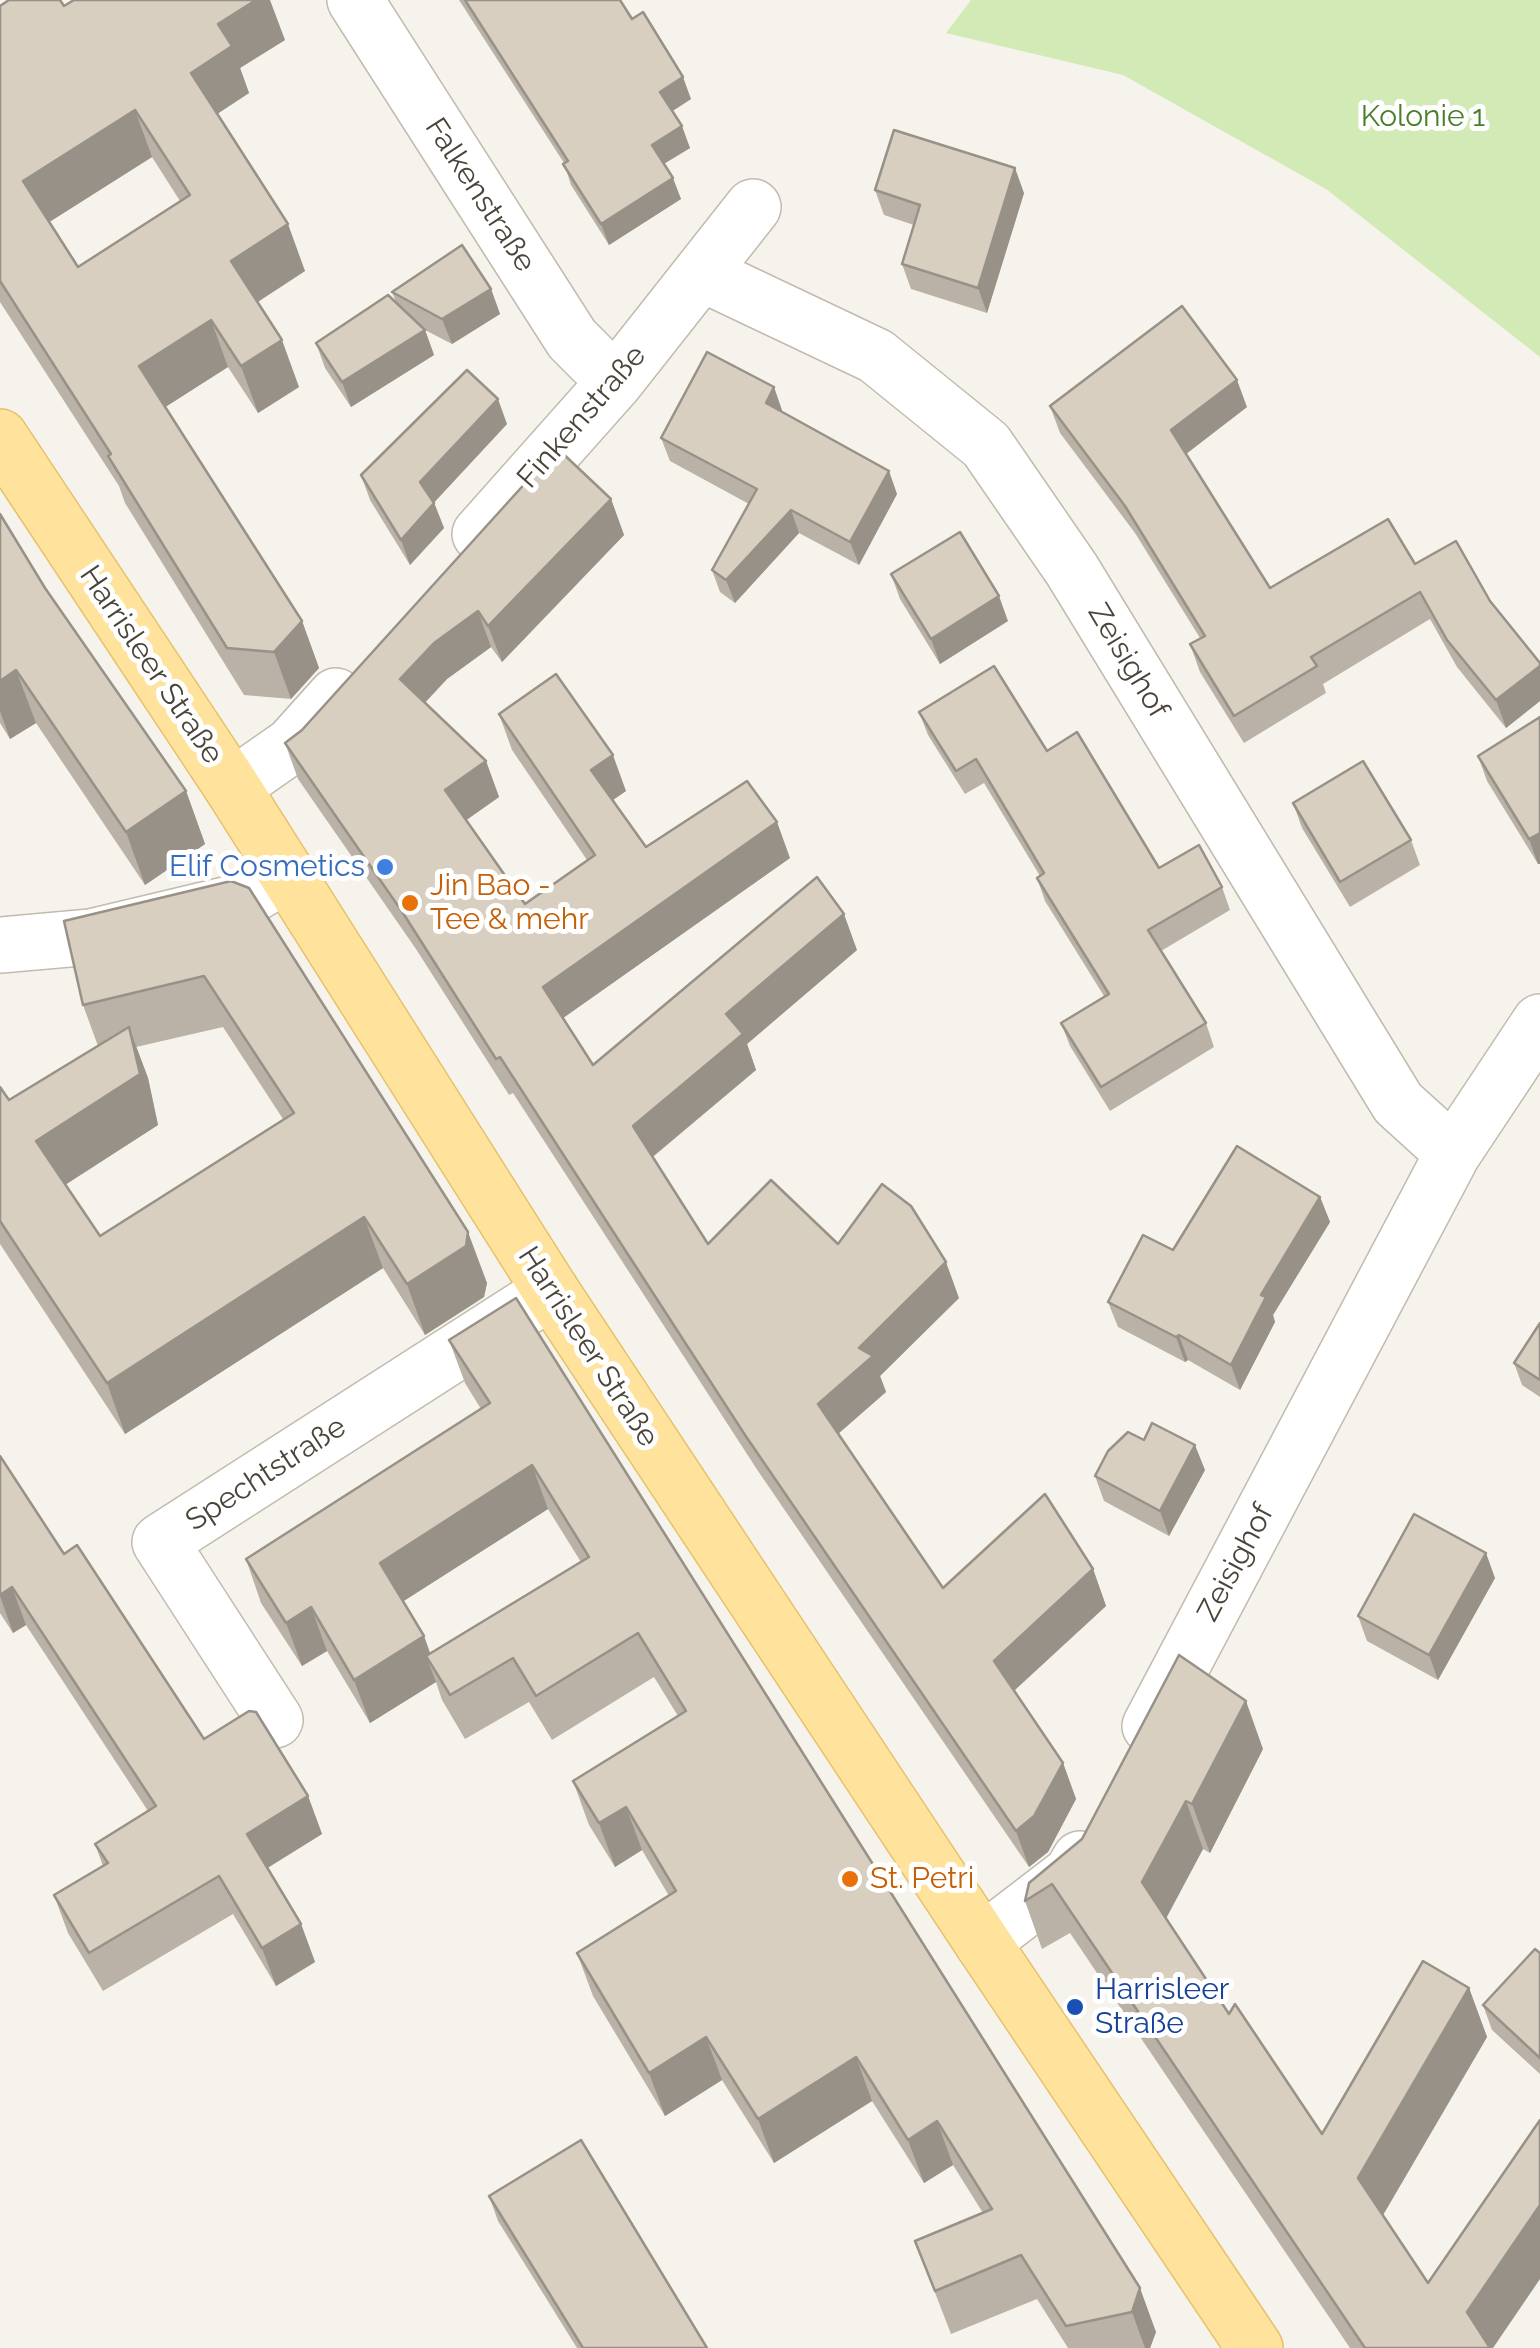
<!DOCTYPE html>
<html>
<head>
<meta charset="utf-8">
<style>
  body { margin:0 }
  canvas { display:block; background:#f6f3ec }
</style>
</head>
<body>
<canvas width="1540" height="2348"></canvas>
<script>
const context = document.querySelector('canvas').getContext('2d');
context.lineJoin = 'round';
function fill(path, color) { context.fillStyle = color; context.fill(path, 'evenodd'); }
const toPath = rows => new Path2D(rows.map(r => 'M' + r).join(''));
function stroke(path, color, width, dash) { context.strokeStyle = color; context.lineWidth = width; context.lineCap = dash ? 'butt' : 'round'; context.setLineDash(dash || []); context.stroke(path); }
function label(font, color, halo, rows, align = 'center') {
  context.font = font + ' Raleway,sans-serif'; context.lineWidth = 10; context.setLineDash([]); context.textBaseline = 'middle'; context.strokeStyle = halo; context.fillStyle = color; for (const [text, x, y, turn = 0] of rows) {
    context.save(); context.translate(x, y); context.rotate((+turn || 0) * Math.PI / 180); context.textAlign = isNaN(turn) ? turn : align; if (halo) context.strokeText(text, 0, 0); context.fillText(text, 0, 0); context.restore();
  }
}
const green = toPath([
  [971,0,1540,0,1540,357,1326,189,1123,75,946,33]
]);
const minor = toPath([
  [355,0,572,339,615,382],
  [703,274,876,356,986,445,1072,570,1398,1103,1453,1153,1150,1726],
  [480,534,615,382,753,207],
  [232,787,292,745,336,696],
  [0,945,91,937,242,901,287,874],
  [1453,1153,1540,1022],
  [275,1720,160,1542,551,1291],
  [982,1942,1072,1873,1080,1859]
]);
const major = toPath([
  [0,437,232,787,551,1291,982,1942,1255,2348]
]);
const wall = toPath([
  [459,0,620,0,691,99,672,111,690,148,664,164,681,199,609,245,571,185,564,163],
  [0,6,64,6,285,40,240,68,249,93,217,114,305,271,258,302,299,387,258,413,228,367,165,407,302,621,319,668,291,699,244,695,125,503,119,486,0,302],
  [152,157,180,201,78,267,49,222],
  [875,190,1024,193,987,313,911,289,902,264,914,225,884,215],
  [491,289,500,314,452,344,425,330,434,355,351,407,325,368,316,343,396,302,392,292],
  [774,387,781,412,897,494,859,565,799,533,735,603,720,592,712,570,749,504,670,461,661,438],
  [1050,406,1247,407,1185,454,1270,588,1415,564,1490,601,1540,663,1540,701,1506,728,1457,667,1430,619,1323,684,1326,693,1244,743,1200,672,1190,644,1200,638,1135,533,1060,433],
  [507,424,434,502,444,528,410,565,370,500,361,475],
  [611,499,624,535,502,662,491,647,447,679,425,703,486,761,499,797,466,820,525,904,587,860,512,750,499,714,626,791,613,800,646,847,790,858,563,1018,593,1065,857,950,747,1044,756,1070,653,1157,708,1244,838,1244,959,1298,880,1376,886,1392,838,1434,943,1588,1093,1569,1106,1606,1014,1691,1063,1763,1076,1799,1048,1852,1029,1867,758,1471,513,1093,509,1095,416,949,298,779,285,743],
  [0,514,45,588,186,791,205,844,145,885,36,723,10,739,0,723],
  [891,574,1008,621,940,664,900,599],
  [919,712,1047,751,1159,868,1222,887,1230,910,1161,951,1206,1023,1214,1047,1110,1111,1070,1046,1061,1023,1104,996,1045,901,1037,878,1040,876,984,783,965,794,928,735],
  [1540,717,1538,864,1487,781,1478,756],
  [1293,803,1411,840,1420,865,1350,907,1302,828],
  [231,881,487,1283,484,1297,425,1335,383,1268,125,1434,0,1244,0,1087,9,1100,98,1046,83,1005],
  [223,1027,283,1119,100,1236,65,1185,158,1125,148,1078,136,1047],
  [1320,1197,1330,1222,1273,1315,1275,1322,1240,1390,1188,1360,1185,1362,1118,1327,1108,1302,1173,1250],
  [1540,1323,1540,1397,1522,1385,1514,1363],
  [449,1340,1156,2332,1150,2348,1068,2348,1037,2299,951,2334,915,2241,983,2213,953,2165,924,2183,872,2101,774,2163,722,2080,665,2116,593,1996,577,1953,669,1896,642,1850,615,1867,589,1825,573,1781,678,1716,654,1677,552,1740,529,1702,465,1739,442,1700,436,1682,370,1723,327,1651,302,1666,261,1603,246,1559,481,1409,465,1383],
  [548,1509,581,1562,430,1654,424,1636,403,1601],
  [0,1456,64,1554,204,1739,308,1796,322,1834,267,1868,301,1924,315,1962,276,1986,233,1914,103,1991,68,1933,54,1895,103,1866,95,1844,148,1811,26,1625,13,1633,0,1613],
  [1205,1470,1169,1536,1104,1501,1095,1476],
  [1495,1578,1438,1680,1367,1641,1358,1616],
  [1263,1749,1210,1853,1203,1849,1166,1919,1229,2014,1322,2134,1469,1988,1487,2037,1383,2215,1428,2283,1493,2348,1350,2348,1070,1933,1042,1949,1025,1901],
  [1540,1953,1540,2074,1492,2030,1483,2005],
  [489,2196,707,2348,577,2348,498,2221]
]);
const shadedWall = toPath([
  [256,0,270,0,285,40,240,68,249,93,208,120,191,73,218,24],
  [683,77,691,99,668,114,660,92],
  [135,110,152,157,40,228,23,181],
  [682,126,690,148,660,166,652,145],
  [1015,168,1024,193,987,313,978,288],
  [673,178,681,199,609,245,601,224],
  [288,224,305,271,248,308,231,261],
  [491,289,500,314,452,344,442,319],
  [211,320,228,367,156,413,139,366],
  [425,330,434,355,351,407,342,382],
  [282,340,299,387,258,413,241,366],
  [1237,380,1247,407,1181,458,1171,430],
  [774,387,782,410,774,426,766,403],
  [498,399,507,424,430,507,420,482],
  [889,471,897,494,859,565,850,542],
  [611,499,624,535,502,662,488,626],
  [434,503,444,528,410,565,401,540],
  [791,510,799,533,735,603,726,580],
  [999,596,1008,621,940,664,931,639],
  [478,611,491,647,447,679,413,715,400,679,434,643],
  [302,621,319,668,291,699,274,652],
  [1540,666,1540,701,1506,728,1496,700],
  [16,670,36,723,10,739,0,711,0,681],
  [613,755,626,791,604,806,591,770],
  [486,761,499,797,458,826,445,790],
  [186,791,205,844,145,885,126,832],
  [777,822,790,858,556,1023,543,987],
  [1540,833,1540,864,1538,864,1529,839],
  [844,914,857,950,747,1044,756,1070,646,1162,633,1126,726,1014],
  [129,1027,148,1078,158,1125,54,1192,36,1141],
  [1320,1197,1330,1222,1273,1315,1275,1322,1240,1390,1231,1365,1261,1295],
  [364,1217,383,1268,125,1434,107,1383],
  [468,1232,487,1283,484,1297,425,1335,407,1284],
  [946,1262,959,1298,880,1376,886,1392,831,1440,818,1404,859,1348],
  [1179,1335,1188,1360,1185,1362,1176,1337],
  [1195,1445,1205,1470,1169,1536,1160,1511],
  [532,1465,548,1509,396,1606,380,1563],
  [1486,1553,1495,1578,1438,1680,1429,1655],
  [1093,1569,1106,1606,1007,1697,994,1661],
  [12,1587,26,1625,13,1633,0,1596],
  [311,1607,327,1651,302,1666,286,1623],
  [424,1636,439,1678,426,1656,436,1682,370,1723,354,1680],
  [1246,1701,1263,1749,1210,1853,1192,1804],
  [1063,1763,1076,1799,1048,1852,1029,1867,1016,1831],
  [308,1796,322,1834,261,1872,247,1834],
  [1186,1801,1203,1849,1159,1931,1142,1882],
  [626,1807,642,1850,615,1867,599,1823],
  [301,1924,315,1962,276,1986,262,1948],
  [1469,1988,1487,2037,1376,2227,1358,2178],
  [706,2037,722,2080,665,2116,649,2073],
  [856,2057,872,2101,774,2163,758,2119],
  [937,2121,953,2165,924,2183,908,2140],
  [1540,2205,1540,2279,1493,2348,1480,2348,1467,2312],
  [1140,2288,1156,2332,1150,2348,1145,2348,1132,2312]
]);
const building = toPath([
  [9,0,60,0,64,6,74,0,256,0,218,24,232,46,191,73,288,224,231,261,282,340,241,366,211,320,139,366,302,621,274,652,227,648,108,456,111,454,0,281,0,6,9,0],
  [135,110,190,195,78,267,23,181,135,110],
  [465,0,620,0,632,19,643,12,683,77,660,92,682,126,652,145,673,178,601,224,563,164,568,161,465,0],
  [894,130,1015,168,978,288,902,264,920,205,875,190,894,130],
  [462,245,491,289,442,319,392,292,462,245],
  [388,295,425,330,342,382,316,343,388,295],
  [1182,306,1237,380,1171,430,1270,588,1388,519,1415,564,1456,541,1490,601,1540,663,1540,666,1496,700,1447,640,1420,592,1311,657,1317,666,1234,716,1190,644,1205,636,1125,506,1050,406,1182,306],
  [707,352,774,387,766,403,889,471,850,542,791,510,726,580,712,570,757,489,661,438,707,352],
  [467,370,498,399,420,482,434,503,401,540,361,475,467,370],
  [557,448,611,499,488,626,478,611,434,643,400,679,486,761,445,790,525,904,595,855,499,714,556,674,613,755,591,770,646,847,747,781,777,822,543,987,593,1065,817,877,844,914,726,1014,743,1034,633,1126,708,1244,771,1180,838,1244,882,1184,911,1206,946,1262,859,1348,873,1356,818,1404,943,1588,1045,1494,1093,1569,994,1661,1063,1763,1034,1816,1016,1831,745,1435,500,1057,496,1059,403,913,285,743,302,730,557,448],
  [0,514,45,588,186,791,126,832,16,670,0,681,0,514],
  [960,532,999,596,931,639,891,574,960,532],
  [994,666,1047,751,1077,732,1159,868,1199,845,1222,887,1148,930,1206,1023,1101,1087,1061,1023,1109,994,1037,878,1044,873,976,759,956,771,919,712,994,666],
  [1540,717,1540,833,1529,839,1478,756,1540,717],
  [1363,761,1411,840,1340,882,1293,803,1363,761],
  [231,881,249,888,468,1232,466,1246,407,1284,364,1217,107,1383,0,1221,0,1087,9,1100,129,1027,140,1074,36,1141,100,1236,294,1113,204,976,83,1005,64,921,231,881],
  [1237,1146,1320,1197,1261,1295,1266,1297,1231,1365,1179,1335,1176,1337,1108,1302,1143,1235,1173,1250,1237,1146],
  [516,1298,1140,2288,1132,2312,1066,2326,1021,2255,935,2291,915,2241,992,2209,937,2121,908,2140,856,2057,758,2119,706,2037,649,2073,577,1953,676,1891,626,1807,599,1823,573,1781,686,1711,638,1633,536,1696,513,1658,450,1695,426,1656,589,1557,532,1465,380,1563,424,1636,354,1680,311,1607,286,1623,246,1559,490,1403,449,1340,516,1298],
  [1540,1323,1540,1380,1514,1363,1540,1323],
  [1152,1423,1195,1445,1160,1511,1095,1476,1108,1451,1128,1432,1144,1440,1152,1423],
  [0,1456,64,1554,77,1545,204,1739,249,1711,256,1712,308,1796,247,1834,301,1924,262,1948,219,1876,89,1953,54,1895,108,1863,95,1844,156,1806,12,1587,0,1595,0,1456],
  [1414,1514,1486,1553,1429,1655,1358,1616,1414,1514],
  [1179,1655,1246,1701,1192,1804,1186,1801,1142,1882,1229,2014,1235,2004,1322,2134,1423,1961,1469,1988,1358,2178,1428,2283,1540,2120,1540,2205,1467,2312,1490,2348,1365,2348,1052,1884,1025,1901,1029,1883,1082,1839,1179,1655],
  [1535,1949,1540,1953,1540,2058,1483,2005,1535,1949],
  [581,2140,707,2348,583,2348,489,2196,581,2140]
]);
const markers = [
  [385,867,10,"#3f7fe0"],
  [410,903,10,"#e8710a"],
  [850,1879,10,"#e8710a"],
  [1075,2007,10,"#1a4fb4"]
];
const parkNames = [
  ["Kolonie 1",1423,117]
];
const streetNames = [
  ["Falkenstraße",480,195,57],
  ["Finkenstraße",582,417,-49],
  ["Zeisighof",1128,661,59],
  ["Harrisleer Straße",151,665,56],
  ["Harrisleer Straße",588,1347,57],
  ["Spechtstraße",266,1474,-33],
  ["Zeisighof",1236,1563,-62]
];
const shopNames = [
  ["Elif Cosmetics",365,867]
];
const foodNames = [
  ["Jin Bao -",430,886],
  ["Tee & mehr",430,920],
  ["St. Petri",870,1879]
];
const transitNames = [
  ["Harrisleer",1095,1990],
  ["Straße",1095,2024]
];
fill(green, '#d2eab5');
stroke(minor, '#c2bbae', 58);
stroke(major, '#e6c16a', 58);
stroke(minor, '#fff', 55);
stroke(major, '#ffe39c', 55);
fill(wall, '#bab2a6');
fill(shadedWall, '#979187');
fill(building, '#d8cfc1');
stroke(building, '#979187', 2.5);
for (const [x, y, r, color] of markers) { const dot = new Path2D(); dot.arc(x, y, r, 0, 2 * Math.PI); context.fillStyle = color; context.fill(dot); stroke(dot, '#fff', 4); }
label('30px', '#4a7f2a', '#fff', parkNames);
label('30px', '#4b4439', '#fff', streetNames);
label('30px', '#366cbe', '#fff', shopNames, 'right');
label('30px', '#c56008', '#fff', foodNames, 'left');
label('30px', '#164399', '#fff', transitNames, 'left');
</script>
</body>
</html>
